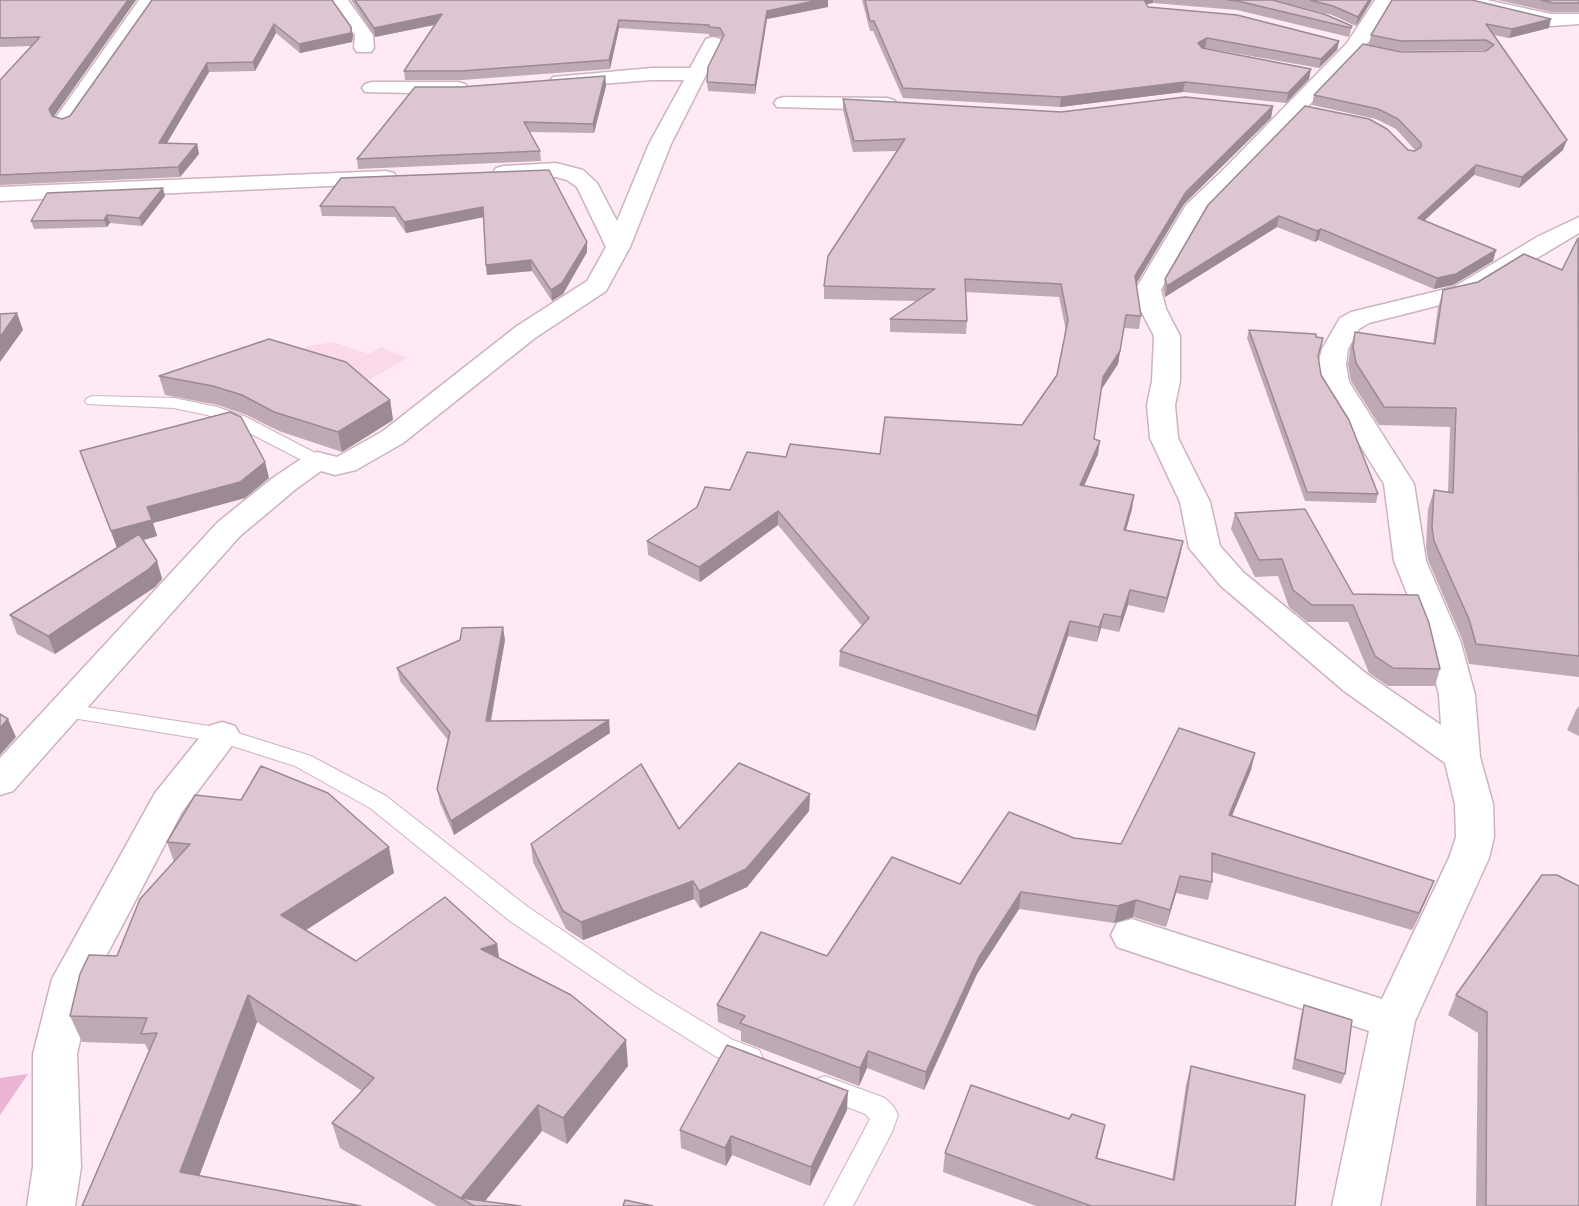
<!DOCTYPE html>
<html>
<head>
<meta charset="utf-8">
<style>
  body { margin:0 }
  canvas { display:block; background:#fee9f4 }
</style>
</head>
<body>
<canvas width="1579" height="1206"></canvas>
<script>
const context = document.querySelector('canvas').getContext('2d');
context.lineJoin = 'round';
function fill(path, color) { context.fillStyle = color; context.fill(path, 'evenodd'); }
const toPath = rows => new Path2D(rows.map(r => 'M' + r).join(''));
function stroke(path, color, width, dash) { context.strokeStyle = color; context.lineWidth = width; context.lineCap = dash ? 'butt' : 'round'; context.setLineDash(dash || []); context.stroke(path); }
const built = toPath([
  [333,342,369,354,381,347,407,358,362,384,292,436,209,403,193,410,176,392,309,346]
]);
const green = toPath([
  [28,1074,0,1115,0,1078]
]);
const lane = toPath([
  [93,396,174,398,217,407,246,417,323,457,326,461,323,465,317,466,311,465,234,425,207,415,174,408,87,404,85,401,87,398,93,396],
  [67,704,222,728,311,756,386,796,528,907,655,993,733,1040,759,1050,763,1058,759,1066,750,1069,715,1056,637,1007,510,921,370,808,295,766,220,742,60,716,56,711,60,706,67,704],
  [825,1076,885,1098,894,1107,898,1115,892,1132,853,1206,824,1206,870,1119,865,1114,816,1095,812,1087,816,1079,825,1076]
]);
const street = toPath([
  [139,0,157,0,71,124,64,126,57,124,54,120,139,0],
  [330,0,348,0,373,35,374,48,371,52,357,52,354,48,355,35,330,0],
  [1375,0,1393,0,1371,39,1241,178,1204,214,1161,290,1166,309,1180,336,1180,381,1175,405,1178,438,1210,502,1220,546,1243,572,1368,675,1441,725,1439,695,1426,640,1394,561,1384,484,1321,382,1318,365,1322,349,1340,318,1351,312,1454,287,1537,237,1579,217,1579,233,1472,297,1369,323,1359,329,1348,349,1346,365,1349,382,1414,484,1426,561,1460,640,1475,695,1480,757,1493,804,1494,837,1489,858,1415,1021,1380,1206,1332,1206,1369,1031,1117,947,1111,935,1117,923,1132,919,1382,999,1449,858,1456,837,1455,804,1445,763,1344,691,1221,586,1189,548,1180,502,1150,438,1147,405,1152,381,1154,336,1140,309,1135,290,1186,205,1225,168,1347,43,1375,0],
  [1455,0,1487,0,1551,14,1579,14,1579,24,1551,26,1458,4,1455,0],
  [713,37,720,39,722,43,671,144,630,247,606,291,535,338,403,443,356,470,335,475,321,471,296,489,240,536,13,791,0,795,0,758,218,522,274,477,307,455,317,452,337,457,383,431,517,326,587,281,606,247,577,187,567,180,556,177,504,180,496,178,493,173,496,168,504,166,556,163,583,170,597,183,617,221,649,144,684,80,652,80,560,87,553,85,550,81,553,77,652,68,690,68,706,39,713,37],
  [372,82,458,82,465,84,468,88,465,92,458,94,365,92,362,88,365,84,372,82],
  [784,97,887,98,894,100,897,104,894,108,887,110,777,107,774,103,777,99,784,97],
  [386,171,394,173,397,178,394,183,0,201,0,187,386,171],
  [222,722,235,726,240,735,182,812,94,979,77,1054,81,1167,75,1206,27,1206,33,1167,33,1054,52,979,155,793,209,726,222,722]
]);
const wall = toPath([
  [0,0,136,0,54,116,62,119,70,116,152,0,351,27,353,36,352,42,300,53,276,33,255,71,209,72,167,143,197,144,199,154,180,177,0,185,0,80,31,46,0,47],
  [351,0,828,0,828,7,767,19,755,94,708,91,707,82,722,39,721,37,709,36,709,34,619,28,610,69,462,80,405,80,404,71,435,25,375,37],
  [862,0,1272,0,1352,26,1349,37,1237,10,1153,3,1147,4,1148,7,1339,41,1337,50,1319,68,1205,48,1311,69,1309,79,1286,103,1183,92,1060,107,903,98,873,31,870,31],
  [1273,0,1372,0,1356,26,1332,15],
  [1392,0,1549,28,1509,38,1494,35,1563,150,1519,188,1474,175,1424,221,1496,250,1493,261,1453,285,1434,289,1318,240,1315,242,1277,227,1165,297,1163,290,1165,279,1208,205,1408,150,1415,150,1396,129,1376,119,1312,105,1314,95,1401,52,1485,51,1483,50,1399,51,1369,45,1371,35],
  [1498,0,1579,0,1579,12,1551,12],
  [605,76,606,86,594,133,529,132,540,151,541,161,358,169,357,159,461,87],
  [843,99,1061,112,1273,106,1271,118,1184,204,1136,284,1141,316,1139,329,1124,328,1118,364,1101,390,1094,439,1098,454,1084,486,1132,509,1126,530,1183,541,1180,556,1164,613,1128,605,1119,632,1101,628,1097,642,1068,636,1035,731,839,666,840,651,862,626,778,525,700,582,648,555,647,541,786,457,880,454,1022,425,1057,375,1066,331,1059,297,966,292,967,321,966,334,890,332,890,319,916,301,824,299,824,286,897,151,853,152,843,110],
  [341,178,587,242,587,252,563,294,552,301,532,271,487,275,484,217,406,233,395,217,322,216,320,206],
  [165,196,142,226,110,223,107,227,34,229,31,221],
  [1579,239,1579,677,1469,664,1462,639,1428,560,1426,547,1428,509,1434,490,1448,492,1450,427,1379,425,1351,381,1348,365,1350,350,1355,332,1433,343,1438,308,1443,290,1562,270],
  [1249,330,1318,357,1321,375,1378,494,1376,503,1305,501,1247,338],
  [159,376,390,400,393,420,342,452,279,431,247,415,218,405,165,395],
  [80,451,265,462,269,478,245,498,153,523,157,536,143,540,157,561,162,579,155,587,55,654,17,634,10,615,118,547,117,548],
  [1235,513,1353,594,1440,669,1435,686,1388,686,1369,673,1348,622,1307,622,1289,607,1278,576,1255,577,1231,529],
  [460,640,505,640,491,721,610,733,454,835,440,803,437,789,448,740,400,681,397,668],
  [1579,706,1579,736,1567,730,1576,710],
  [1251,770,1232,816,1427,898,1412,930,1212,872,1212,882,1208,900,1176,893,1166,927,1133,917,1114,923,1019,909,977,974,924,1090,867,1068,859,1086,741,1041,741,1031,718,1022,717,1005,827,956,960,884,1074,838,1121,844],
  [810,794,809,811,747,887,700,908,694,899,583,940,566,929,533,862,531,844,679,829],
  [195,795,394,873,306,930,356,961,497,944,499,959,628,1066,567,1144,542,1131,485,1201,521,1206,437,1206,340,1148,332,1123,362,1091,257,1022,199,1176,82,1206,149,1052,145,1044,82,1042,70,1016,117,956,174,862,167,842],
  [1579,886,1579,1206,1476,1206,1478,1033,1448,1015,1456,995],
  [1304,1005,1345,1074,1341,1084,1292,1069,1301,1015],
  [1191,1066,1295,1206,1036,1206,943,1172,945,1153,1069,1119,1105,1125,1097,1158,1172,1180,1186,1085],
  [847,1110,810,1186,732,1155,726,1166,681,1148,680,1130]
]);
const shadedWall = toPath([
  [128,0,136,0,52,119,49,109],
  [819,0,828,0,828,7,767,19,755,94,755,85,767,11],
  [1143,0,1153,0,1153,3,1147,4,1142,9],
  [1369,0,1372,0,1356,26,1358,17],
  [442,14,443,23,375,37,374,28],
  [1551,19,1549,28,1509,38,1512,29],
  [619,20,619,28,610,69,609,60],
  [274,24,276,33,255,71,253,62],
  [351,27,353,36,352,42,300,53,299,44],
  [1207,38,1205,48,1197,53,1198,43],
  [1339,41,1337,50,1319,68,1321,59],
  [207,63,209,72,161,153,159,143],
  [1311,69,1309,79,1286,103,1288,93],
  [605,76,606,86,594,133,593,124],
  [1185,82,1183,92,1060,107,1061,97],
  [1273,106,1271,118,1184,204,1133,289,1135,276,1186,192],
  [1567,140,1563,150,1519,188,1522,177],
  [197,144,199,154,180,177,178,167],
  [1476,165,1474,175,1415,229,1418,218],
  [163,188,165,196,142,226,139,218],
  [483,207,484,217,406,233,404,222],
  [107,215,110,223,107,227,104,220],
  [1279,216,1277,227,1165,297,1167,286],
  [1321,229,1318,240,1315,242,1317,231],
  [587,242,587,252,563,294,552,301,551,290],
  [1496,250,1493,261,1453,285,1434,289,1437,278],
  [531,260,532,271,487,275,486,265],
  [17,313,23,330,0,362,0,337],
  [1126,315,1118,364,1101,390,1103,377],
  [390,400,393,420,342,452,338,432],
  [1100,441,1098,454,1078,500,1080,485],
  [265,462,269,478,245,498,153,523,157,536,117,548,111,531,147,507],
  [1134,495,1132,509,1122,544,1124,530],
  [778,511,778,525,700,582,699,567],
  [1183,541,1180,556,1164,613,1167,598],
  [157,561,162,579,155,587,55,654,48,636],
  [1130,590,1128,605,1119,632,1121,617],
  [1104,614,1101,628,1097,642,1099,627],
  [1070,621,1068,636,1035,731,1037,716],
  [503,627,505,640,488,735,486,721],
  [8,719,16,737,0,755,0,728],
  [609,720,610,733,454,835,451,821],
  [1255,753,1251,770,1225,832,1229,815],
  [810,794,809,811,747,887,700,908,699,891],
  [389,847,394,873,289,941,281,915],
  [1180,876,1176,893,1166,927,1170,910],
  [693,881,694,899,583,940,581,922],
  [1434,881,1427,898,1412,930,1419,913],
  [1021,892,1019,909,977,974,924,1090,926,1072,979,957],
  [1136,900,1133,917,1114,923,1118,906],
  [497,944,501,970,481,949],
  [248,995,257,1022,191,1198,180,1172],
  [626,1040,628,1066,567,1144,563,1118],
  [868,1051,867,1068,859,1086,860,1068],
  [848,1091,847,1110,810,1186,811,1167],
  [538,1105,542,1131,481,1206,461,1198],
  [1105,1125,1101,1144,1092,1176,1096,1158],
  [731,1136,732,1155,726,1166,725,1148]
]);
const building = toPath([
  [0,0,128,0,49,109,52,116,62,119,70,116,152,0,332,0,351,27,351,33,299,44,274,24,253,62,207,63,159,143,197,144,178,167,0,175,0,80,40,37,0,38,0,0],
  [355,0,819,0,767,11,755,85,707,82,708,67,724,35,720,28,709,27,709,25,619,20,609,60,461,71,404,71,442,14,374,28,355,0],
  [865,0,1144,0,1148,7,1237,15,1339,41,1321,59,1207,38,1198,43,1202,48,1311,69,1288,93,1185,82,1061,97,903,88,874,21,870,21,865,0],
  [1228,0,1272,0,1324,14,1352,26,1351,28,1238,1,1228,0],
  [1310,0,1369,0,1358,17,1333,6,1310,0],
  [1392,0,1472,0,1551,19,1512,29,1486,24,1567,140,1522,177,1476,165,1418,218,1496,250,1456,274,1437,278,1321,229,1317,231,1279,216,1167,286,1165,279,1208,205,1305,106,1369,119,1387,129,1408,150,1415,151,1421,147,1421,143,1398,119,1378,109,1314,95,1363,44,1401,52,1486,51,1494,45,1486,40,1401,41,1371,35,1392,0],
  [1541,0,1579,0,1579,3,1554,3,1541,0],
  [605,76,593,124,524,122,540,151,357,159,415,87,461,87,605,76],
  [1185,97,1273,106,1186,192,1135,276,1141,316,1126,315,1120,351,1103,377,1094,439,1100,441,1080,485,1134,495,1124,530,1183,541,1167,598,1130,590,1121,617,1104,614,1099,627,1070,621,1037,716,840,651,869,618,778,511,699,567,647,541,697,507,705,487,730,490,747,452,786,457,790,444,880,454,885,417,1022,425,1057,375,1068,320,1061,284,965,279,967,321,890,319,935,289,824,286,828,256,905,139,854,141,843,99,1061,112,1185,97],
  [549,170,587,242,562,283,551,290,531,260,486,265,483,207,404,222,394,207,320,206,341,178,549,170],
  [163,188,139,218,107,215,104,220,31,221,47,193,163,188],
  [1578,238,1579,656,1476,644,1469,619,1434,541,1432,527,1434,490,1453,493,1456,408,1384,407,1356,363,1353,347,1355,332,1435,344,1443,290,1478,282,1524,254,1562,270,1578,238],
  [17,313,0,337,0,314,17,313],
  [1249,330,1316,334,1316,337,1323,338,1318,356,1321,375,1349,420,1378,494,1307,492,1249,330],
  [269,339,346,362,390,400,338,432,274,412,242,395,213,386,159,376,269,339],
  [230,412,241,417,265,462,240,482,147,507,152,520,111,531,80,451,230,412],
  [1305,509,1353,594,1418,595,1429,623,1440,669,1393,668,1375,656,1353,605,1312,605,1293,590,1282,559,1259,560,1235,513,1305,509],
  [139,534,157,561,149,569,48,636,10,615,139,534],
  [503,627,486,721,609,720,451,821,437,789,450,732,397,668,460,640,462,628,503,627],
  [0,714,8,719,0,728,0,714],
  [1179,728,1255,753,1229,815,1434,881,1419,913,1212,853,1212,882,1180,876,1170,910,1136,900,1118,906,1021,892,979,957,926,1072,868,1051,860,1068,740,1023,745,1016,717,1005,761,932,827,956,892,857,960,884,1009,812,1074,838,1121,844,1179,728],
  [739,763,810,794,746,869,699,891,693,881,581,922,563,911,531,844,641,764,679,829,739,763],
  [261,766,328,793,389,847,281,915,356,961,445,897,497,944,481,949,571,995,626,1040,563,1118,538,1105,461,1198,521,1206,474,1206,332,1123,374,1078,248,995,180,1172,361,1206,82,1206,157,1033,141,1034,147,1018,70,1016,80,974,89,955,117,956,140,899,190,844,167,842,195,795,241,800,261,766],
  [1542,875,1557,875,1579,886,1579,1206,1486,1206,1487,1012,1456,995,1542,875],
  [1304,1005,1352,1020,1345,1074,1295,1059,1304,1005],
  [727,1045,848,1091,811,1167,731,1136,725,1148,680,1130,727,1045],
  [1191,1066,1305,1095,1295,1206,1091,1206,945,1153,971,1085,1069,1119,1072,1114,1105,1125,1096,1158,1174,1180,1191,1066],
  [625,1200,653,1206,623,1206,625,1200]
]);
fill(built, '#fad9ea');
fill(green, '#ebb4d3');
stroke(lane, '#ccb3c0', 2);
stroke(street, '#ccb3c0', 3);
fill(lane, '#fff');
fill(street, '#fff');
fill(wall, '#bfa9b5');
fill(shadedWall, '#9b8a93');
fill(building, '#dec5d2');
stroke(building, '#9b8a93', 1.5);
</script>
</body>
</html>
